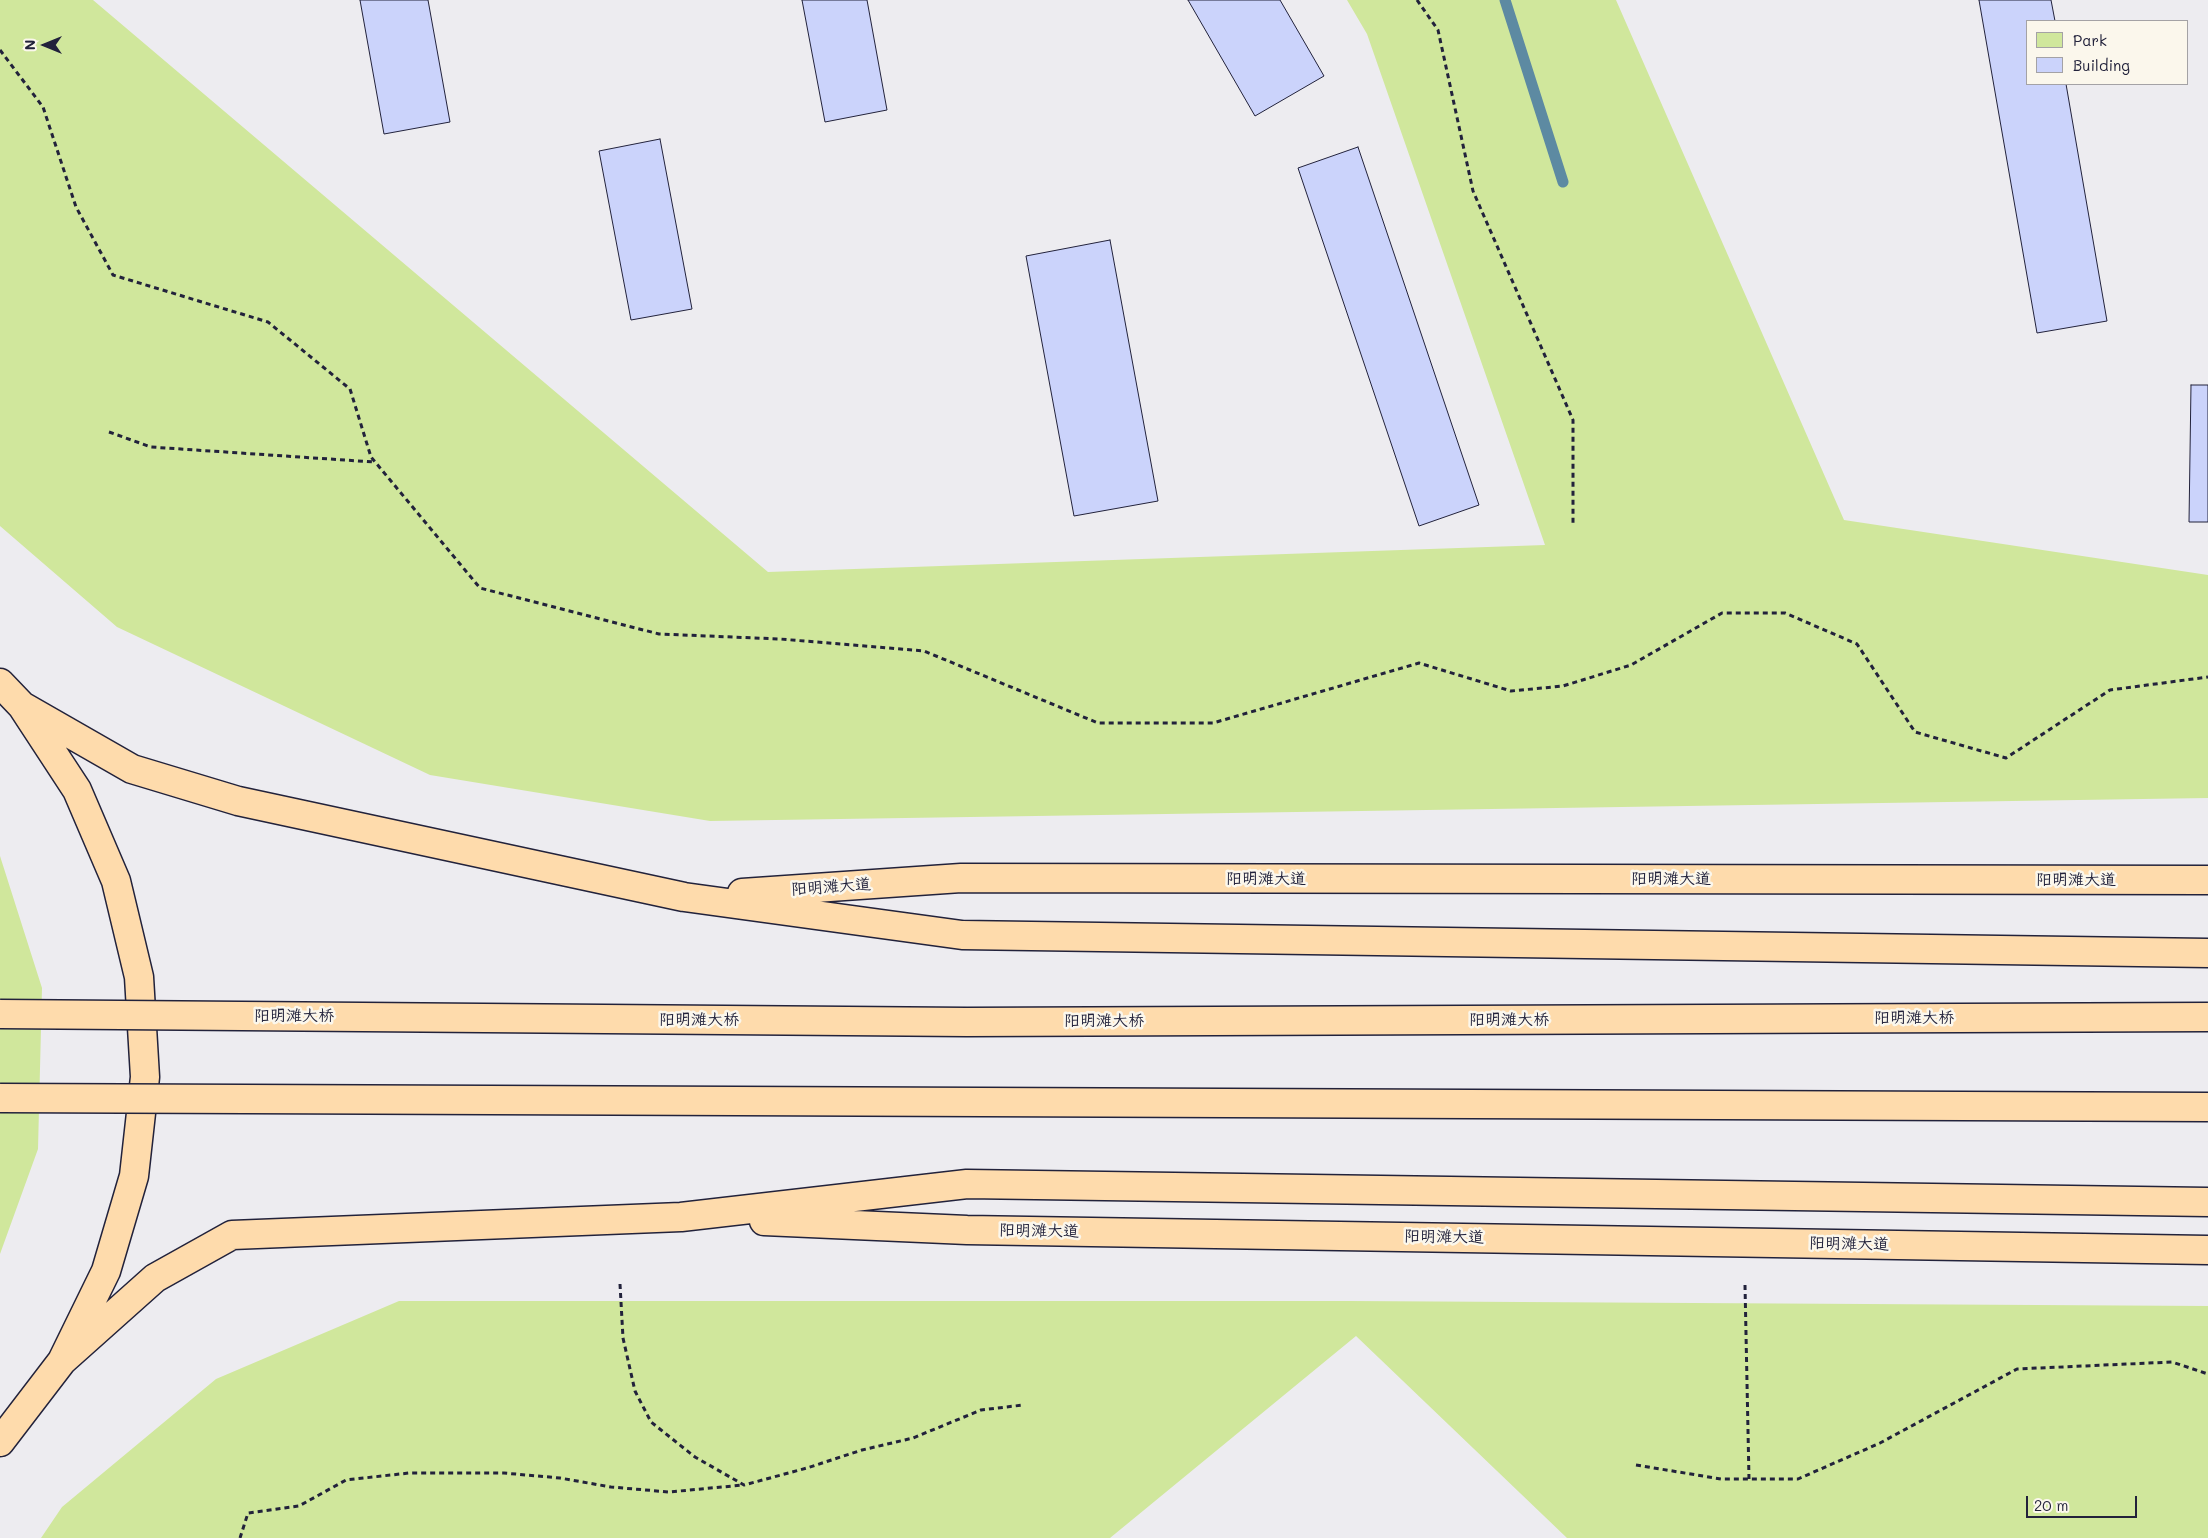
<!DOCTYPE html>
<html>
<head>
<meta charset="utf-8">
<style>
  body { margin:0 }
  #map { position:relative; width:2208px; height:1538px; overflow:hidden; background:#edecf0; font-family:Mali,sans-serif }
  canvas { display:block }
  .legend { position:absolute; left:2026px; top:20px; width:162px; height:65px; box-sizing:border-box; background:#fbf7ec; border:1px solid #a4a2a5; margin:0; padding:6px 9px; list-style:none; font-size:15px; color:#22223b }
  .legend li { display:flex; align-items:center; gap:10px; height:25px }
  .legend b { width:25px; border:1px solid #a4a2a5 }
  .north { position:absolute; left:20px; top:20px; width:50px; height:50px; -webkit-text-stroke:4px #fbf7ec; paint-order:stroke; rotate:270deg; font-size:14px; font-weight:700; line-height:20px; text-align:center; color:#22223b }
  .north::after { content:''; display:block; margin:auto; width:18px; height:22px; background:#22223b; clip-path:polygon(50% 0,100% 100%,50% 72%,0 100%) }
  .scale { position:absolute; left:2026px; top:1496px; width:111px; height:22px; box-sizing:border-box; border:2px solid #22223b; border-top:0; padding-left:6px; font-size:15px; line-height:18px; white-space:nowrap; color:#22223b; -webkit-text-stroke:4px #fbf7ec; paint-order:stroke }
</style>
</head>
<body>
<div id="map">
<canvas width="2208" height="1538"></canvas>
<ul class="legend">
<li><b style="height:14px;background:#d0e79c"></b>Park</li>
<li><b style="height:14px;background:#cbd3fb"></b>Building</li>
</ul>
<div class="north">N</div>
<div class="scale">20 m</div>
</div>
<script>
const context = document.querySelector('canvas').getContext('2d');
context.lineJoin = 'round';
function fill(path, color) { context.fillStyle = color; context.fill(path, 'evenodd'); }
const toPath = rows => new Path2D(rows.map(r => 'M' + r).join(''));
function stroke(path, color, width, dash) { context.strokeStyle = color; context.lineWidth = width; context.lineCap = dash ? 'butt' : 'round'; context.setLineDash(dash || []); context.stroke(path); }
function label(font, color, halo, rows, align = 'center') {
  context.font = font + ' Mali,"LXGW WenKai TC",sans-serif'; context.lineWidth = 5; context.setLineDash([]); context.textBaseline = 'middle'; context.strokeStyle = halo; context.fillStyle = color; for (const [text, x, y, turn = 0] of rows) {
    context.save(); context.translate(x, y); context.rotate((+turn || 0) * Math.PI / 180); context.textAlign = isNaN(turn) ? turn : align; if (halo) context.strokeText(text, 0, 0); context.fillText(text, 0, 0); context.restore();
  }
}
const green = toPath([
  [0,0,93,0,768,572,1545,545,1367,34,1347,0,1616,0,1844,520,2208,575,2208,798,710,821,430,775,117,627,0,526],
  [0,856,42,988,38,1149,0,1254],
  [399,1301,1350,1301,2208,1306,2208,1538,1567,1538,1356,1336,1110,1538,41,1538,62,1507,216,1379]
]);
const stream = toPath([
  [1505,0,1563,182]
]);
const building = toPath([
  [360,0,428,0,450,122,384,134,360,0],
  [802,0,867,0,887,110,825,122,802,0],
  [1188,0,1280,0,1324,76,1255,116,1188,0],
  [1979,0,2051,0,2055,21,2027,21,2027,84,2066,84,2107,321,2037,333,1979,0],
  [660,139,692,309,631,320,599,151,660,139],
  [1358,147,1479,505,1419,526,1298,168,1358,147],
  [1110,240,1158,501,1074,516,1026,256,1110,240],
  [2191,385,2208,385,2208,522,2189,522,2191,385]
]);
const path = toPath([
  [1417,0,1438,30,1473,191,1573,420,1573,525],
  [0,50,43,107,76,207,113,275,268,322,350,389,371,457,480,588,659,634,780,639,924,651,1098,723,1213,723,1419,663,1511,691,1563,686,1631,665,1722,613,1785,613,1857,644,1915,732,2006,758,2110,690,2208,677],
  [109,432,151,447,374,462],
  [620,1284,623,1338,635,1391,651,1422,695,1457,744,1485,807,1468,862,1450,913,1438,981,1410,1023,1405],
  [1745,1285,1749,1479],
  [1636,1465,1721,1479,1798,1479,1880,1443,2017,1369,2172,1362,2208,1374],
  [240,1538,248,1513,299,1506,346,1480,409,1473,504,1473,560,1478,611,1487,669,1492,743,1485]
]);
const trunk = toPath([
  [0,683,22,706,77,790,116,881,139,977,145,1077,134,1176,106,1271,62,1361,0,1442],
  [22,706,132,769,238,801,684,897,962,935,2208,953],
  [742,893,961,878,2208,880],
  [764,1221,967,1230,2208,1250],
  [62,1361,155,1278,232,1235,681,1217,967,1184,2208,1202]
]);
const trunkBridge = toPath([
  [0,1014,967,1022,2208,1017],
  [0,1098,2208,1107]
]);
const streetNames = [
  ["阳明滩大道",1266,879],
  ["阳明滩大道",1671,879],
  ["阳明滩大道",2076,880],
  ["阳明滩大道",831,887,-4],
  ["阳明滩大桥",294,1016],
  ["阳明滩大桥",1914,1018],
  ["阳明滩大桥",699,1020],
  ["阳明滩大桥",1509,1020],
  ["阳明滩大桥",1104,1021],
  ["阳明滩大道",1039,1231,1],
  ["阳明滩大道",1444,1237,1],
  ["阳明滩大道",1849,1244,1]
];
fill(green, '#d0e79c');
stroke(stream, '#5d8aa2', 11);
fill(building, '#cbd3fb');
stroke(building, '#22223b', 1);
stroke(trunk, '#22223b', 31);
stroke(path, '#22223b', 3, [5, 4]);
stroke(trunk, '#fedbac', 28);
stroke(trunkBridge, '#22223b', 31, []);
stroke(trunkBridge, '#fedbac', 28);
label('16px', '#22223b', '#fbf7ec', streetNames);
</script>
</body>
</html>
